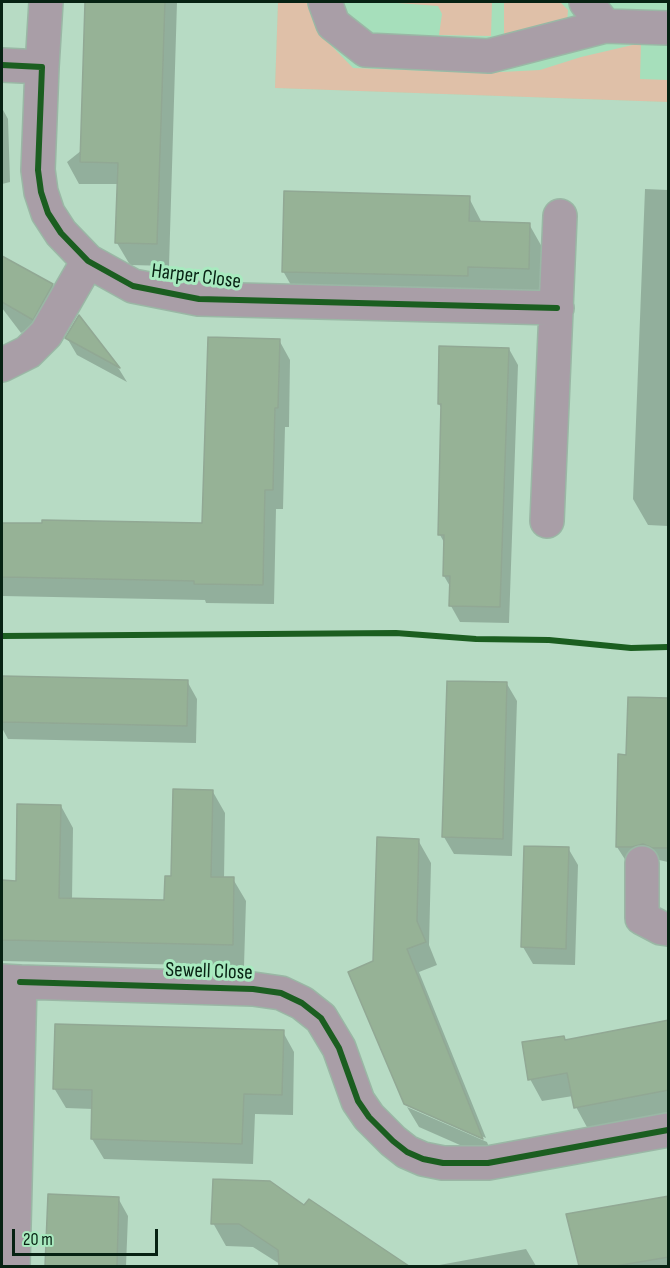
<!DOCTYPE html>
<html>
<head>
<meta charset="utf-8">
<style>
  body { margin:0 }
  #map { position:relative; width:670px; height:1268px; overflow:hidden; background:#b7dbc4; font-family:"Sofia Sans Condensed",sans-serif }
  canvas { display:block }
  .frame { position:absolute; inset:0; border:3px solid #072213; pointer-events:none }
  .scale { position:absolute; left:12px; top:1229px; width:146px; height:27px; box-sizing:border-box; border:3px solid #072213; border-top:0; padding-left:8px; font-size:18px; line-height:21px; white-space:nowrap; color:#072213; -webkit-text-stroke:4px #a8eabf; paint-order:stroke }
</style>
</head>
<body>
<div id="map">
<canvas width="670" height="1268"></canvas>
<div class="frame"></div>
<div class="scale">20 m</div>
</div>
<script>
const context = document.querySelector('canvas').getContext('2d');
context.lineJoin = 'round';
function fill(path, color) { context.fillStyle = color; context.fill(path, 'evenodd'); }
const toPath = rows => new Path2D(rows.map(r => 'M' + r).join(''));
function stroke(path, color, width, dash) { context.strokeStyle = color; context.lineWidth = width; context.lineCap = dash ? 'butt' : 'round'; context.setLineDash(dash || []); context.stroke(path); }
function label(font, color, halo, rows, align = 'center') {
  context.font = font + ' "Sofia Sans Condensed",sans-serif'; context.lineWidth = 6; context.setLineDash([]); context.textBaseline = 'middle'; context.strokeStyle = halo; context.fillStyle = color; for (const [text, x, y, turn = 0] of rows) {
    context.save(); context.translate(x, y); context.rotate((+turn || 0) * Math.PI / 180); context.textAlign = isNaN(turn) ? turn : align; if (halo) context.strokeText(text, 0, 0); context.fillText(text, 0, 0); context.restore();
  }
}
const built = toPath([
  [278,2,668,2,668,102,275,88]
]);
const green = toPath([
  [278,2,311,2,319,33,353,68,482,73,540,70,581,57,641,43,640,79,668,80,668,102,275,88],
  [384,2,492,2,491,36,439,35,442,14,438,6],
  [504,2,560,2,568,10,567,22,504,37]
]);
const shadow = toPath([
  [97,2,177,2,169,266,130,265,117,243,119,184,79,184,67,162,82,150,102,13],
  [2,108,8,119,10,182,2,184],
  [645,189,668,190,668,526,648,525,633,499],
  [469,198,482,223,529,224,542,247,541,291,296,294,283,271],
  [2,257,52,285,62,303,43,336,28,328,21,333,2,308],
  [79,318,119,369,127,382,77,355,67,338],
  [279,340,290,360,289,427,285,427,283,509,276,509,274,604,206,603,205,600,2,596,2,524,204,524],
  [509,349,518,365,509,623,460,622,451,606,451,588,444,576,445,544,440,535,442,409,439,404],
  [2,678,187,681,197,699,196,743,8,739,2,728],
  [507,684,517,701,512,856,454,854,444,837],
  [668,700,668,862,650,858,641,861,626,861,617,847,628,756],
  [213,792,225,813,224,879,233,879,246,901,244,966,2,961,2,882,17,882,61,806,73,828,72,900,166,902,172,877],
  [418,840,431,863,429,945,437,965,419,972,486,1138,407,1104,407,1106,405,1103,375,962],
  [568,848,578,865,575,965,533,964,523,947],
  [668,1022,668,1114,588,1129,576,1107,573,1096,542,1101,530,1079,566,1041],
  [283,1032,294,1052,293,1115,255,1114,253,1164,104,1159,92,1139,93,1109,66,1108,54,1088],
  [407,1107,487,1142,494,1160,419,1127],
  [51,1196,118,1198,128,1216,126,1266,49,1266],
  [668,1197,668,1266,580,1266,568,1215],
  [309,1201,406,1266,283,1266,253,1247,226,1246,213,1223,305,1207],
  [526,1249,536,1266,434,1266]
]);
const building = toPath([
  [85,2,165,2,157,244,115,243,118,163,80,162,85,2],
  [284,191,470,196,469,221,530,223,529,269,468,267,468,276,282,272,284,191],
  [2,256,53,284,33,320,2,302,2,256],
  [79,315,120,368,65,338,79,315],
  [208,337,280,339,278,408,275,408,273,490,265,490,263,585,194,584,194,581,2,577,2,523,42,523,42,520,202,523,208,337],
  [439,346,509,348,500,607,449,606,450,576,443,576,444,535,438,535,441,404,438,404,439,346],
  [2,676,188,680,187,726,2,722,2,676],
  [447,681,507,682,503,839,442,837,447,681],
  [628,697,669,698,669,848,652,848,643,844,632,847,616,847,618,754,626,755,628,697],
  [173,789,213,790,211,877,234,877,233,945,2,940,2,880,16,881,17,804,61,805,59,898,164,900,165,876,171,876,173,789],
  [377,837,419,839,417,921,426,942,407,949,483,1139,404,1104,348,972,373,961,377,837],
  [524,846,569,847,566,949,521,947,524,846],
  [669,1020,669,1090,574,1108,567,1073,528,1080,522,1042,564,1036,565,1040,669,1020],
  [55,1024,284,1030,282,1095,244,1094,242,1144,91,1139,92,1090,53,1089,55,1024],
  [213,1179,270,1181,304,1205,309,1199,409,1266,279,1266,278,1250,239,1224,211,1224,213,1179],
  [48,1194,119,1197,117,1266,45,1266,48,1194],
  [669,1196,669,1257,616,1266,579,1266,566,1214,669,1196]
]);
const minor = toPath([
  [325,2,333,24,366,50,489,56,605,26,668,28],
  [586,2,605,26],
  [2,65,42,67,38,170,41,192,48,213,61,233,88,261,133,286,199,299,557,308],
  [42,67,46,2],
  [2,365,28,352,46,334,88,261],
  [547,521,560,216],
  [642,863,642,918,661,928,668,929],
  [2,981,20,982,13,1266],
  [20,982,253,989,281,993,302,1003,321,1018,339,1048,358,1101,369,1117,393,1141,407,1152,423,1159,443,1163,488,1163,668,1130]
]);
const cycleway = toPath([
  [2,65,42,67,38,170,41,192,48,213,61,233,88,261,133,286,199,299,557,308],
  [2,636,396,633,476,639,549,640,631,648,668,647],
  [20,982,253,989,281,993,302,1003,321,1018,339,1048,358,1101,369,1117,393,1141,407,1152,423,1159,443,1163,488,1163,668,1130]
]);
const streetNames = [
  ["Harper Close",196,277,7],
  ["Sewell Close",209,972,2]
];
fill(built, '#a6dfbb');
fill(green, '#dfc0a8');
fill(shadow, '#0003');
fill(building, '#96b296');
stroke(building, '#91a894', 1.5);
stroke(minor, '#9ab7a5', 36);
stroke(minor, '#a99ea7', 33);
stroke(cycleway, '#1b5e20', 6);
label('21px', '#072213', '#a8eabf', streetNames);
</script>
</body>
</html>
